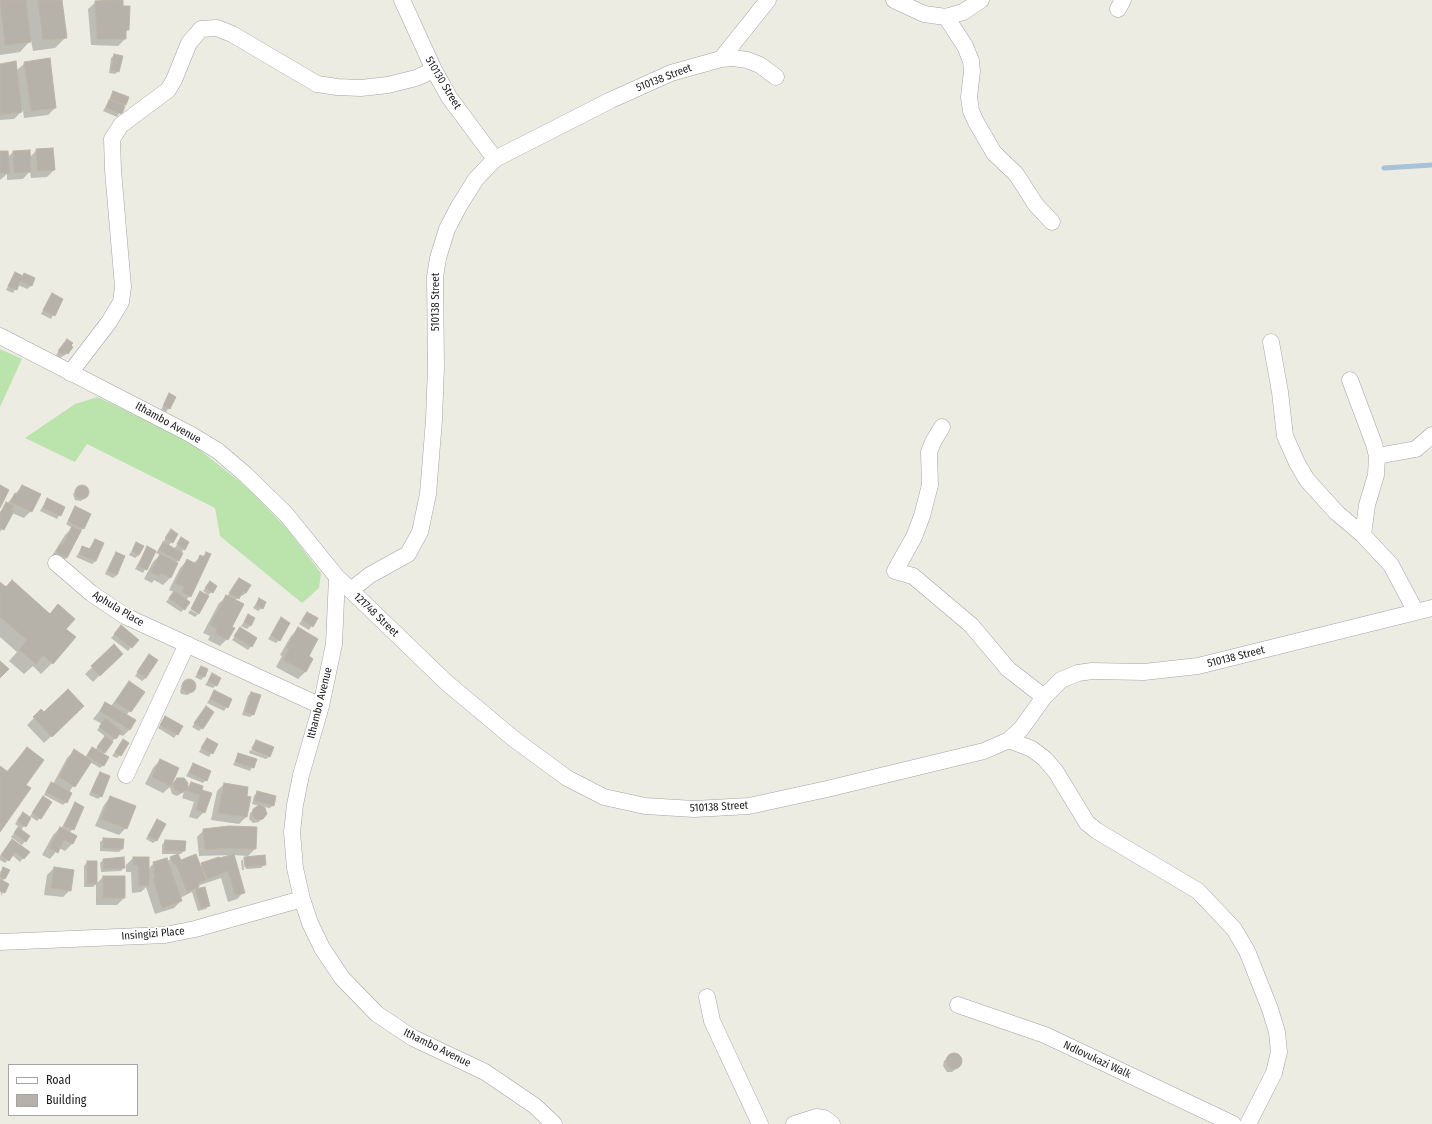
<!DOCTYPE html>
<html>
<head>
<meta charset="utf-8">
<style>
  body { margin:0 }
  #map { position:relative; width:1432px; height:1124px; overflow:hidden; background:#edece3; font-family:"Fira Sans Condensed",sans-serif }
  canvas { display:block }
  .legend { position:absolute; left:8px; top:1064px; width:130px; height:52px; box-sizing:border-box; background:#fff; border:1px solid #a4a4a4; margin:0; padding:5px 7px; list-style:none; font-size:12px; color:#1c1c1c }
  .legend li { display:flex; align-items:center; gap:8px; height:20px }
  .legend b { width:20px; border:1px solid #a4a4a4 }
</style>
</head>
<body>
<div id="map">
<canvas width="1432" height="1124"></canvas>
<ul class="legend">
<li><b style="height:5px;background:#fff"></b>Road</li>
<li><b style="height:11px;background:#b6b2a9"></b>Building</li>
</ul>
</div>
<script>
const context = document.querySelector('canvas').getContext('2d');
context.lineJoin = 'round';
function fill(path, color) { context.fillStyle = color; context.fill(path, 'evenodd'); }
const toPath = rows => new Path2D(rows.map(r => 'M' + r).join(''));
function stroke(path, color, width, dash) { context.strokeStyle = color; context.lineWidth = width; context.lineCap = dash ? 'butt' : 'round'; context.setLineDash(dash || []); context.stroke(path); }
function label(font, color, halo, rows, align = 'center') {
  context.font = font + ' "Fira Sans Condensed",sans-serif'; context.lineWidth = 3.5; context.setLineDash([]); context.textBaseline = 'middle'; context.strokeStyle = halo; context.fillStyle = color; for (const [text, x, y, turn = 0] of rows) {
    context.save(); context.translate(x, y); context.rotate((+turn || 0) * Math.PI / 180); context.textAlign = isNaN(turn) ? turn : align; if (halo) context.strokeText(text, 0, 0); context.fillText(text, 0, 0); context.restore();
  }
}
const grass = toPath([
  [0,349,22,359,0,407],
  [98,397,172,433,200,450,250,490,288,530,321,573,319,588,302,603,220,536,215,508,87,444,75,462,25,438,75,404]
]);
const shadow = toPath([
  [0,0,61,0,66,37,55,48,33,51,31,40,20,52,0,55],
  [108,0,122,0,128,29,125,33,125,39,118,46,91,45,88,9,96,2],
  [114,55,118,71,115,74,109,73,111,58],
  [25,63,55,108,48,115,24,118,23,110,14,119,0,120,0,65,16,71],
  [114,92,128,98,117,117,103,111],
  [37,150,54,170,47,177,31,178,30,171,23,179,7,180,7,174,0,180,0,152,8,157,13,152,29,158],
  [15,273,34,279,31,286,27,289,18,285,13,293,6,290],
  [52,294,62,299,51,319,41,314],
  [64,344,68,353,60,358,56,355],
  [169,395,175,397,166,412,161,410],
  [22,486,31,511,24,518,12,513,0,532,0,512],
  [82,486,88,491,88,494,81,501,75,500,73,494],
  [47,499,64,507,57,519,40,511],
  [76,507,83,528,67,557,60,564,50,559,65,535,72,528,66,524],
  [171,530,172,542,168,546,174,549,181,539,184,549,181,553,170,578,163,585,154,580,152,583,144,579,153,562,160,555,156,553],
  [95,540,96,561,92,564,76,557,83,547,89,549],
  [137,543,139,555,135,558,129,555],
  [147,548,154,551,143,573,135,569],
  [116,553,117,575,113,578,105,574,113,557],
  [207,553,190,596,186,600,184,609,181,612,166,602,174,592,169,590,180,568,187,561,193,563],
  [210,582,212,592,208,595,199,613,191,608,200,592,206,596,207,594,203,591],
  [0,583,49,615,58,606,65,629,52,663,41,674,33,666,24,674,9,661,17,652,0,637],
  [236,583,246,593,242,596,240,594,235,601,227,639,220,646,208,640,210,636,203,633,219,603,227,597],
  [259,599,262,608,258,611,253,608],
  [190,610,198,614,195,617,188,613],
  [307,613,316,618,309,630,299,624],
  [248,616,250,626,247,629,241,626],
  [281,619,279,640,276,643,268,639],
  [240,629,256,639,248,650,232,640],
  [298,629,307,657,312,659,305,672,298,679,276,667,282,656,280,655,291,636],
  [118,630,137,640,128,651,111,638],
  [114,646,121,654,93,682,85,674],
  [146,659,146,678,142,681,135,676],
  [201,668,204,677,201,680,195,677],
  [212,675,216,685,213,688,205,685],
  [189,680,195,685,194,688,188,695,181,694,180,691,182,685],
  [129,682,143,692,126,716,130,729,123,736,118,734,103,754,104,765,100,768,90,762,69,792,66,802,63,805,44,795,48,787,53,784,67,758,74,751,85,758,89,751,92,748,95,750,106,737,97,730,102,724,93,719,106,703,111,706],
  [214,692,231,700,224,711,207,703],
  [251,693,254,714,250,717,242,715,248,696],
  [83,706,44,743,27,725,41,711,44,714],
  [206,707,202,728,199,731,192,727],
  [165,717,182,727,174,738,158,728],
  [207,739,217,744,209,757,199,752],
  [123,741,120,755,117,758,112,756],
  [256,741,269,755,251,748],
  [27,748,24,785,0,830,0,768,6,772],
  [250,750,269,757,266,759,249,753],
  [239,754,256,760,250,771,233,765],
  [160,760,171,785,177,779,186,788,191,783,200,790,204,812,197,819,189,817,194,802,182,798,184,792,177,796,172,794,170,787,163,793,145,784,153,768],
  [193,764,206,780,203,783,186,776],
  [100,773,101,796,98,799,89,795,97,777],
  [224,784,249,798,246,817,239,824,211,820,217,791],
  [257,792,273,805,270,808,263,807,266,814,259,822,253,823,249,819,250,813,260,806,252,804,254,796],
  [111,797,126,828,119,835,95,826,104,805],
  [40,801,40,818,37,821,31,817,21,830,29,836,22,845,11,837,19,827,15,824,20,817,29,818],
  [75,803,83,807,73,829,69,833,76,836,72,844,65,851,59,848,50,859,42,855,53,835,60,828,61,829],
  [157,820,157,840,153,843,146,839],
  [204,830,255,849,248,856,233,855,244,892,237,899,228,902,221,878,200,885,194,891,205,888,209,905,206,909,198,911,192,892,180,898,181,901,174,908,155,914,146,887,141,892,132,893,131,872,126,872,126,865,133,858,148,869,154,863,167,862,171,858,200,866,233,855,199,856,197,837],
  [104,839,122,849,119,852,100,851,100,842],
  [12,840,28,852,20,862,12,855,5,863,0,860,0,856],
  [165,841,184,850,181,854,162,854,162,845],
  [244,858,264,865,261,868,246,869,245,859,243,859,244,870,242,870,241,861],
  [103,860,124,868,121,871,101,872,100,863],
  [87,862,96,862,96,884,103,877,124,877,124,898,117,905,96,905,96,884,93,887,84,887,84,866],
  [3,868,4,879,2,881,8,884,1,896,0,872],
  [54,868,70,890,63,897,44,895,47,875],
  [953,1053,958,1055,961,1058,960,1066,952,1072,947,1072,943,1066,944,1061]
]);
const stream = toPath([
  [1384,168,1432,165]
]);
const building = toPath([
  [0,0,26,0,31,42,5,45,0,0],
  [38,0,62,0,67,38,43,40,38,0],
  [109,0,123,0,123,6,130,6,129,30,126,30,126,39,97,39,95,1,109,0],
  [114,54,123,56,119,72,111,70,114,54],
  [50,58,56,108,31,111,24,62,50,58],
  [16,61,22,112,0,115,0,64,16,61],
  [113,91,129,97,126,105,110,99,113,91],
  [109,100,125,106,122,114,106,108,109,100],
  [53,148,55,170,37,171,36,149,53,148],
  [30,150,31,172,14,173,13,151,30,150],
  [0,151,8,151,10,173,0,173,0,151],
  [15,272,23,276,24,273,35,278,32,286,20,281,17,290,8,286,15,272],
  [52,293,63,299,55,316,43,310,52,293],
  [67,339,73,343,71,345,73,347,68,354,66,352,64,355,58,351,67,339],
  [169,393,176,397,170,409,163,406,169,393],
  [0,485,9,490,0,508,0,485],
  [22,485,41,494,32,512,10,502,15,493,17,494,22,485],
  '75 492a7 7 0 1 1 14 0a7 7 0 1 1-14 0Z',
  [47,498,65,507,61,516,43,508,47,498],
  [6,502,14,506,11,510,14,511,4,530,0,528,0,514,6,502],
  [75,506,91,514,84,529,68,521,75,506],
  [72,526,81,531,67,558,56,552,60,544,63,545,72,526],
  [171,529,178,534,173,543,165,538,171,529],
  [181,537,189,542,185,550,177,544,181,537],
  [95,539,104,543,96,561,79,554,82,546,90,549,95,539],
  [136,542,144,546,139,555,132,551,136,542],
  [163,542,183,553,179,561,159,550,163,542],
  [147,546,156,551,147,570,138,566,147,546],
  [116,552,125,556,117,575,108,571,116,552],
  [206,552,211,554,191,597,182,592,184,587,175,583,187,559,196,564,200,555,204,557,206,552],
  [160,554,178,563,171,578,161,573,159,576,151,572,160,554],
  [239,578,251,585,246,593,243,591,239,599,229,593,239,578],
  [12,580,50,614,58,604,75,619,66,629,76,637,53,664,43,655,36,664,19,650,27,640,0,617,0,582,6,587,12,580],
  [210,581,217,586,213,593,205,588,210,581],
  [174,591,190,602,185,610,169,598,174,591],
  [200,591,209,596,199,614,191,609,200,591],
  [226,595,244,604,232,627,235,628,228,640,215,633,217,629,210,625,226,595],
  [259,598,266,602,263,609,256,605,259,598],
  [307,612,318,618,313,627,302,620,307,612],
  [248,614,255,618,251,626,244,622,248,614],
  [281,617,290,623,280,641,271,635,281,617],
  [121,625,139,640,132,648,114,634,121,625],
  [240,627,257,638,252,647,234,636,240,627],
  [298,627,318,639,309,656,313,659,306,672,283,660,289,649,286,648,298,627],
  [114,644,123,654,100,676,91,666,114,644],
  [149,654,158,660,146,678,137,672,149,654],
  [0,661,9,669,0,678,0,661],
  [201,666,208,669,205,677,197,674,201,666],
  [212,673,221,678,217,686,208,681,212,673],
  '182 686a7 7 0 1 1 14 0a7 7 0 1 1-14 0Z',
  [129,681,145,692,131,712,115,702,129,681],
  [68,689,84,706,52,737,33,717,41,709,44,712,68,689],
  [214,690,232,699,228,708,210,699,214,690],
  [251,692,261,695,254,715,245,712,251,692],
  [105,702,136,720,130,730,100,711,105,702],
  [206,706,214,712,203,729,194,723,206,706],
  [165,716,183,726,178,735,160,725,165,716],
  [105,718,122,731,116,739,99,727,105,718],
  [105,736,113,742,105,753,97,747,105,736],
  [207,738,218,744,213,754,201,748,207,738],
  [123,739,129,743,121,756,115,752,123,739],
  [256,740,274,747,270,757,252,750,256,740],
  [27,747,44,760,26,785,31,788,0,832,0,766,8,772,27,747],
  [92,747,109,757,104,766,87,756,92,747],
  [74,749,92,761,75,787,59,777,74,749],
  [238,753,257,759,254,768,235,762,238,753],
  [160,759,179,768,171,786,152,777,160,759],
  [193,763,211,771,207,781,189,773,193,763],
  [100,772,110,776,102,797,91,792,100,772],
  [177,778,184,778,188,783,187,790,181,793,175,790,173,784,177,778],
  [51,782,72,793,67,803,46,792,51,782],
  [191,782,203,786,202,790,212,793,205,813,196,810,200,795,188,791,191,782],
  [224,783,248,787,247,796,251,797,247,817,218,813,224,783],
  [257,791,276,796,274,806,255,801,257,791],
  [43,796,52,802,41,819,32,813,43,796],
  [110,796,136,806,127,829,101,819,110,796],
  [75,802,84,807,74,830,64,826,75,802],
  [259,805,265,808,267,814,263,819,257,820,252,815,253,809,259,805],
  [23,812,31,818,26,827,17,821,23,812],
  [157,819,166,824,157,841,148,836,157,819],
  [229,826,257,827,256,849,228,848,205,850,203,829,229,826],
  [18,827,30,836,26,842,14,833,18,827],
  [60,827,77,836,73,844,64,840,58,853,49,848,60,827],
  [103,838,124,839,123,849,103,848,103,838],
  [12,839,30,852,24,859,15,852,9,861,1,855,12,839],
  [165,840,186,841,185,851,164,851,165,840],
  [178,854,181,860,196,854,206,880,198,883,199,887,187,892,176,864,174,865,170,857,178,854],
  [234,854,245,893,235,895,228,871,207,879,201,863,219,857,220,858,234,854],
  [265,855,266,865,245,867,244,857,265,855],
  [124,857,125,868,104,869,103,859,124,857],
  [133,857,149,857,149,885,139,886,138,865,133,865,133,857],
  [167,858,182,901,162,908,153,879,155,879,153,871,155,871,153,862,167,858],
  [87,861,97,861,97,884,87,884,87,861],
  [3,867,10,870,5,879,0,877,3,867],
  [54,867,74,870,71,891,51,888,54,867],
  [103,876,125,876,125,898,103,898,103,876],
  [0,879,9,884,5,893,0,891,0,879],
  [205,887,210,906,201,908,195,889,205,887],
  '946 1061a8 8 0 1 1 16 0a8 8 0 1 1-16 0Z'
]);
const minor = toPath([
  [402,0,434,70,449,97,495,159],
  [894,0,924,14,946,17,963,12,981,0],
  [1118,9,1123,0],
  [946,17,965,46,971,61,972,71,969,97,971,111,976,122,994,153,1016,174,1036,205,1052,222],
  [721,59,768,0],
  [0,336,190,434,218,451,246,475,285,513,337,577,334,644,321,706,301,775,295,805,292,832,295,868,302,899,310,923,322,948,342,978,377,1014,413,1038,485,1072,535,1106,554,1124],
  [1271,342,1280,392,1285,436,1297,463,1307,480,1337,513,1363,535,1391,565,1416,612],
  [70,373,109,322,121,302,123,287,113,170,112,139,121,125,168,90,174,80,189,43,201,29,217,28,232,34,317,84,337,87,361,88,388,85,416,78,434,70],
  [1350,380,1374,444,1377,456,1376,475,1367,505,1363,535],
  [942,427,933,442,929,452,930,485,922,516,914,537,895,571,913,576,971,625,1008,669,1044,697],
  [1377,456,1416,449,1432,435],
  [56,563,91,593,125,616,321,706],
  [337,577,447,683,514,739,567,778,604,797,645,806,694,809,749,806,827,789,984,751,1009,740,1021,729,1044,697,1061,680,1078,673,1092,671,1144,672,1198,666,1432,608],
  [351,590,370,575,408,554,420,532,428,494,434,420,436,366,435,277,438,258,447,229,459,206,476,179,495,159,611,100,671,73,721,59,733,58,747,60,760,65,776,77],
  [1009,740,1032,749,1045,759,1056,772,1087,823,1097,831,1198,891,1234,929,1247,951,1270,1009,1277,1032,1279,1052,1274,1073,1248,1124],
  [126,775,187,644],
  [0,942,165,935,195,929,302,899],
  [707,997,712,1021,760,1124],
  [958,1005,1045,1035,1233,1124],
  [794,1124,816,1117,824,1118,832,1124]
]);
const streetNames = [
  ["510138 Street",664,78,-21],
  ["510130 Street",443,83,59],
  ["510138 Street",436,302,-90],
  ["Ithambo Avenue",168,423,29],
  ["Aphula Place",118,609,31],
  ["121748 Street",376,615,44],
  ["510138 Street",1236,657,-14],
  ["Ithambo Avenue",320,703,-76],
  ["510138 Street",719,807,-3],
  ["Insingizi Place",153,934,-5],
  ["Ithambo Avenue",437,1048,26],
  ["Ndlovukazi Walk",1097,1060,25]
];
fill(grass, '#bae4ac');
fill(shadow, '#0003');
stroke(stream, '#a6c1d8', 5);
fill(building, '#b6b2a9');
stroke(building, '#bdb6a6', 1);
stroke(minor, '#a3a3a3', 17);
stroke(minor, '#fff', 16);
label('11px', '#1c1c1c', '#fff', streetNames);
</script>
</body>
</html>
